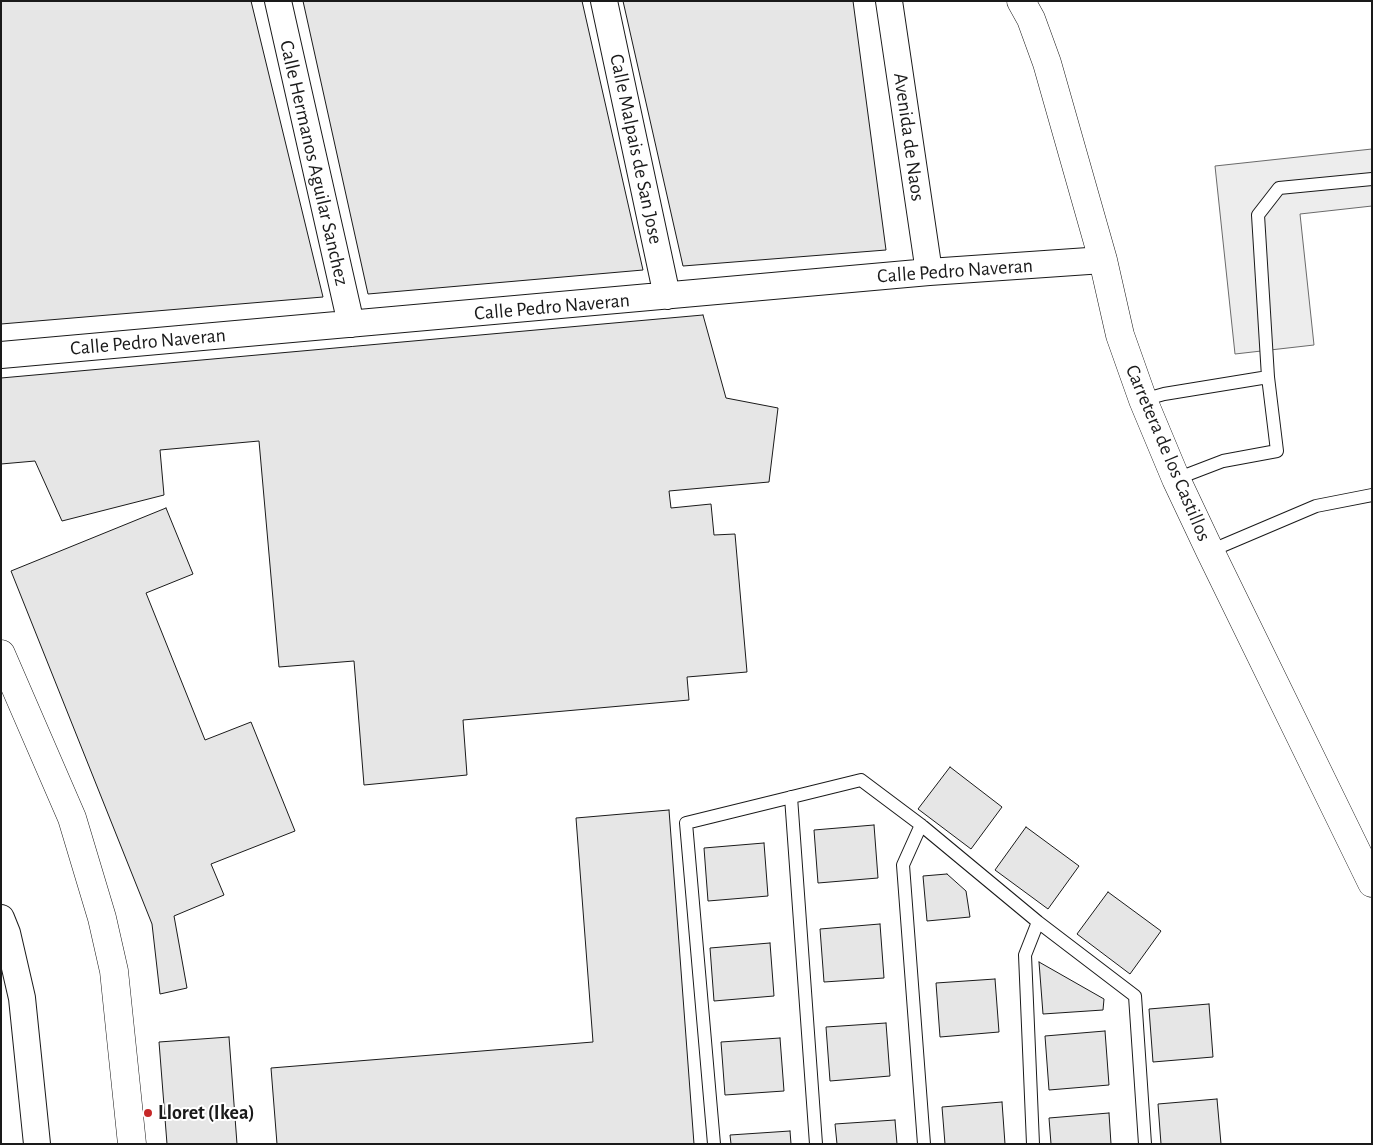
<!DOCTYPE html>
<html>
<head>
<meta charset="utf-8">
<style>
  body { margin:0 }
  #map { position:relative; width:1373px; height:1145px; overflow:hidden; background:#fff; font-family:"Alegreya Sans",sans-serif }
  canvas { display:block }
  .frame { position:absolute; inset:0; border:2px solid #1a1a1a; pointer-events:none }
</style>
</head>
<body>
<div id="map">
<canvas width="1373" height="1145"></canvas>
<div class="frame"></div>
</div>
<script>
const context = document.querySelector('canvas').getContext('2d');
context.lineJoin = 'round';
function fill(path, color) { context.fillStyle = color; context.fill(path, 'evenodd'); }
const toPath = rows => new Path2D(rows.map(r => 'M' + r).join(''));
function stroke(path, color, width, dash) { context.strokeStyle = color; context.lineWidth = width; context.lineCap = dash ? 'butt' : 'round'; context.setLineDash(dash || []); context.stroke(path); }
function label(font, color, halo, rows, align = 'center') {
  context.font = font + ' "Alegreya Sans",sans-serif'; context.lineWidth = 4; context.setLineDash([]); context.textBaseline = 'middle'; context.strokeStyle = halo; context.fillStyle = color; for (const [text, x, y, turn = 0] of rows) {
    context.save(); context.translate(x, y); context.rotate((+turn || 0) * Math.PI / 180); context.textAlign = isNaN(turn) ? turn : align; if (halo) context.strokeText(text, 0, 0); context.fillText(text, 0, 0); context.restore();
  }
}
const parking = toPath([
  [1372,149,1372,206,1300,214,1314,345,1235,354,1215,166,1372,149]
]);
const building = toPath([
  [1,1,251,1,323,297,1,324,1,1],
  [303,1,582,1,643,270,368,294,303,1],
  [623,1,853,1,886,250,683,266,623,1],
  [703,315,726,398,778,408,769,482,669,491,671,508,711,504,714,535,735,534,747,672,687,677,689,700,463,720,467,775,364,785,354,661,279,667,259,441,160,450,164,495,62,521,35,461,1,464,1,378,703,315],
  [166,508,193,574,146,593,205,740,251,722,295,831,211,864,224,895,174,916,187,988,160,994,152,924,11,571,166,508],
  [950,767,1002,807,971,849,918,809,950,767],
  [669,810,694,1144,277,1144,271,1068,593,1042,576,818,669,810],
  [874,825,878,878,818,883,814,830,874,825],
  [1026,827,1079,866,1048,909,995,870,1026,827],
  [764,843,768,896,708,901,704,848,764,843],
  [947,874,966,891,970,917,927,921,923,876,947,874],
  [1108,892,1161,931,1130,974,1077,934,1108,892],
  [880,924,884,978,824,982,820,929,880,924],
  [770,943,774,996,714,1001,710,948,770,943],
  [1039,962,1104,999,1103,1010,1043,1014,1039,962],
  [995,979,999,1032,940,1037,936,983,995,979],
  [1209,1004,1213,1057,1153,1062,1149,1009,1209,1004],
  [886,1023,890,1076,830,1081,826,1027,886,1023],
  [1105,1031,1109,1085,1049,1090,1045,1036,1105,1031],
  [229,1037,237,1144,167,1144,159,1042,229,1037],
  [780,1038,784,1091,725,1095,721,1042,780,1038],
  [1217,1099,1221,1144,1161,1144,1158,1104,1217,1099],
  [1002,1102,1005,1144,945,1144,942,1107,1002,1102],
  [1109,1113,1111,1144,1051,1144,1049,1118,1109,1113],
  [895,1120,897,1144,837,1144,835,1124,895,1120],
  [790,1131,791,1144,731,1144,730,1135,790,1131]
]);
const lane = toPath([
  [1268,377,1258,215,1279,188,1372,179],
  [1143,400,1164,394,1268,377,1277,451,1223,461,1176,479],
  [1210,551,1316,506,1372,495],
  [791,797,816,1144],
  [921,825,903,865,924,1144],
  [714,1144,686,823,861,780,921,825,1038,922,1135,996,1145,1144],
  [1033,1144,1025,955,1038,922]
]);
const street = toPath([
  [278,1,351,324],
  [604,1,667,296],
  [889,1,929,272],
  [1,355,929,272,1103,260],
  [1,918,7,933,22,998,37,1144]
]);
const secondary = toPath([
  [1021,1,1031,19,1047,63,1103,260,1120,335,1143,400,1176,479,1210,551,1372,883],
  [1,654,72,818,102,918,114,971,132,1144]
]);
const markers = [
  [148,1113,5,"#c62828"]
];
const streetNames = [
  ["Avenida de Naos",909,137,82],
  ["Calle Malpais de San Jose",636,149,78],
  ["Calle Hermanos Aguilar Sanchez",314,163,77],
  ["Calle Pedro Naveran",955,271,-4],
  ["Calle Pedro Naveran",552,307,-5],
  ["Calle Pedro Naveran",148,342,-5],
  ["Carretera de los Castillos",1168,453,67]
];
const poiNames = [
  ["Lloret (Ikea)",158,1113]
];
fill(parking, '#ededed');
stroke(parking, '#6a6a6a', 1);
fill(building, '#e6e6e6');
stroke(building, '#1a1a1a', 1);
stroke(lane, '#1a1a1a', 14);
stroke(street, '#1a1a1a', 28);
stroke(secondary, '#1a1a1a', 29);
stroke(lane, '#fff', 12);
stroke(street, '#fff', 26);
stroke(secondary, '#fff', 28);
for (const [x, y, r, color] of markers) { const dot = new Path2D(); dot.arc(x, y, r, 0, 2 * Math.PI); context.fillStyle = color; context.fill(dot); stroke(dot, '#fff', 2); }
label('20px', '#1a1a1a', '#fff', streetNames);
label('bold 20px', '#1a1a1a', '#fff', poiNames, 'left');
</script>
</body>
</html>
